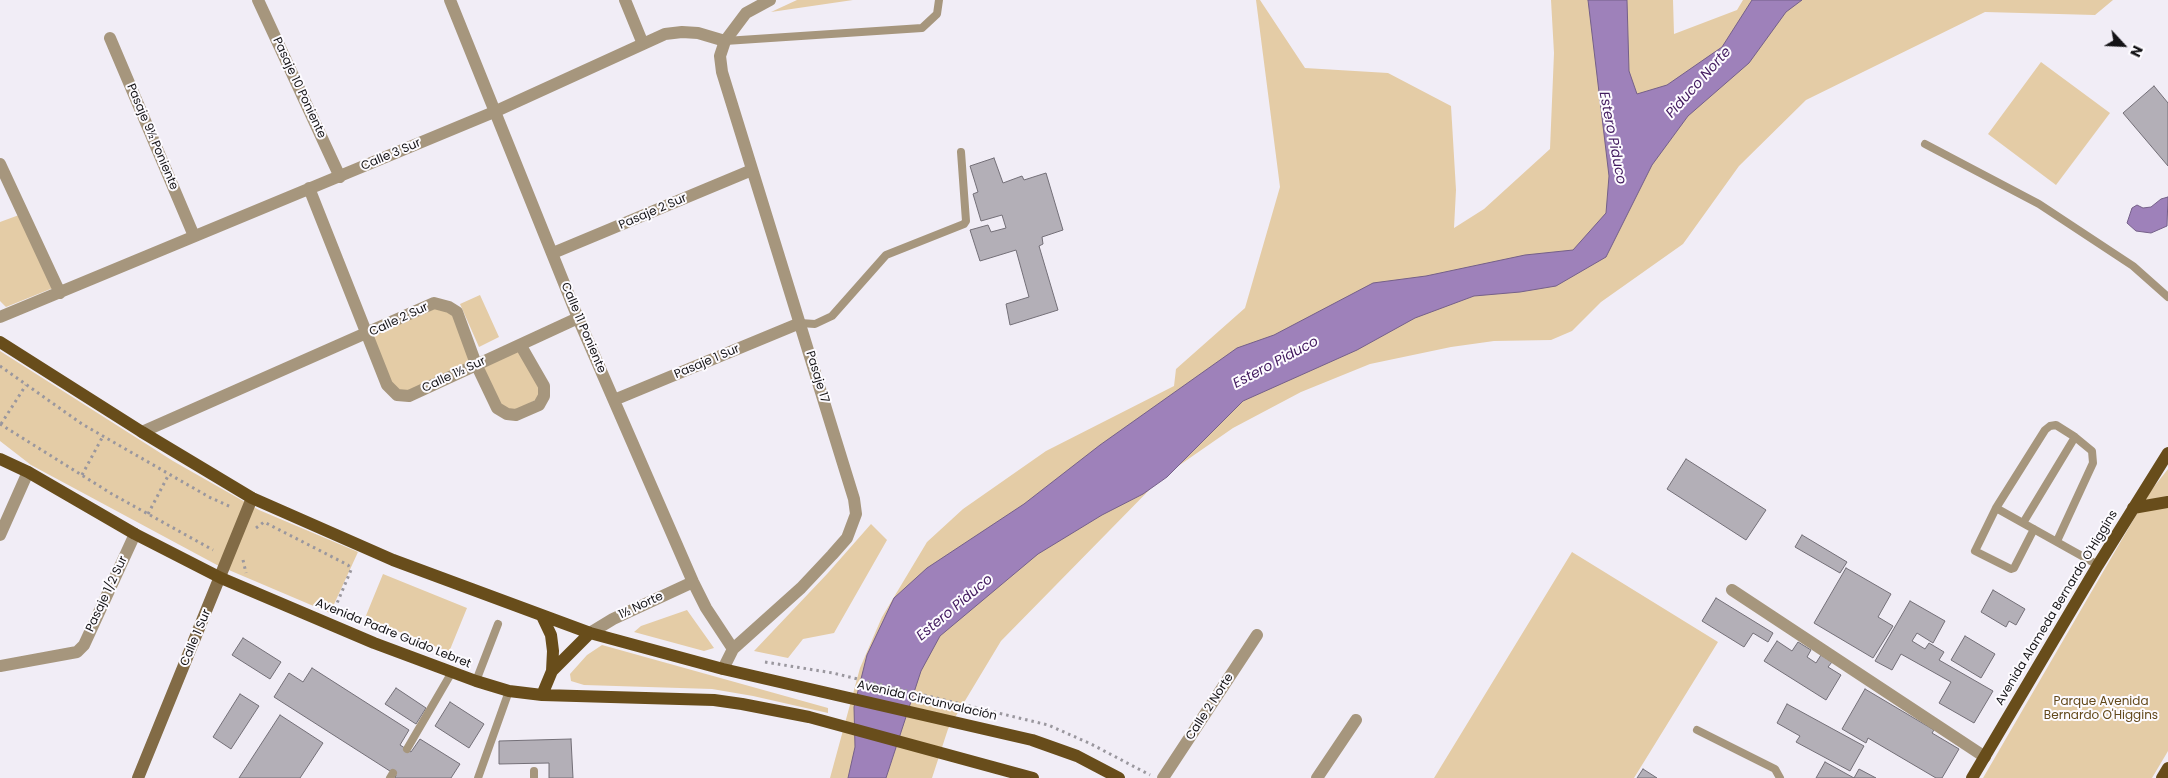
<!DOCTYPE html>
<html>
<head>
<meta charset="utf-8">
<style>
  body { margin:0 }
  #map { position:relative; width:2168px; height:778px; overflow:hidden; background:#f1edf6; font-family:Poppins,sans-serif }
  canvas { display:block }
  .north { position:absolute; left:2098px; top:20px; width:50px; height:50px; -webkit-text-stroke:4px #fdfbff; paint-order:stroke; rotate:115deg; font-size:14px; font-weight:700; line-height:20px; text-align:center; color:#141316 }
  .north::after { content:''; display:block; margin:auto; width:18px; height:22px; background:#141316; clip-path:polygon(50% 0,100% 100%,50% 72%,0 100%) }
</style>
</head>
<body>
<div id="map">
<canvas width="2168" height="778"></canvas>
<div class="north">N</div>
</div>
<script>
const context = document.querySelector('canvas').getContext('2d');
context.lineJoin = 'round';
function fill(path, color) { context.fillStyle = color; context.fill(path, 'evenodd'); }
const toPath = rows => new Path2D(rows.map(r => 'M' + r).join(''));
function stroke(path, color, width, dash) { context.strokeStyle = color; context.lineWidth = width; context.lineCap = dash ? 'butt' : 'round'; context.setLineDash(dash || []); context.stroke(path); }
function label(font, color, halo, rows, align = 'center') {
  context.font = font + ' Poppins,sans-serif'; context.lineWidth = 4; context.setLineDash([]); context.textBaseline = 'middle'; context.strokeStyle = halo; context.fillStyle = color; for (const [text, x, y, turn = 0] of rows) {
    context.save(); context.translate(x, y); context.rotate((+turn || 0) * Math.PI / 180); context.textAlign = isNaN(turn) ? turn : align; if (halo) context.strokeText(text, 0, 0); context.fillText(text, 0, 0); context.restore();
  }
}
const green = toPath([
  [797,0,853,0,771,12],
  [1256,0,1260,0,1305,68,1388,73,1451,106,1456,190,1454,228,1484,209,1550,149,1554,53,1551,0,1673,0,1674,34,1737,10,1743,0,2113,0,2095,15,1985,12,1806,100,1739,166,1683,244,1601,302,1572,331,1551,340,1494,341,1451,347,1370,364,1301,392,1233,428,1161,478,1001,641,948,729,932,778,830,778,860,668,882,617,927,542,963,509,1046,451,1174,386,1176,369,1245,308,1280,187],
  [2041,62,2110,113,2056,185,1988,134],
  [19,215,53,288,6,307,0,301,0,222],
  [480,295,499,337,479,347,460,304],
  [434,303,449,307,476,364,521,346,544,396,507,414,476,365,397,395,368,334],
  [0,351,173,461,259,510,358,552,330,613,217,565,31,465,0,441],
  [2168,469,2168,751,2152,778,1983,778,2149,493],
  [871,524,887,540,834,633,803,639,788,658,754,651,827,574],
  [1572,552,1718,642,1634,778,1434,778],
  [383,574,467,608,449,652,365,618],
  [687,610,714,648,704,651,634,632,641,626],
  [602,645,828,708,828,713,753,696,712,689,584,685,571,681,570,674,587,655]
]);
const water = toPath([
  [1588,0,1627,0,1629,71,1637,94,1667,85,1722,47,1752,0,1802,0,1786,12,1749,63,1688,116,1652,165,1606,257,1556,286,1520,292,1474,296,1415,318,1357,350,1243,401,1167,477,1143,494,1102,515,1038,554,940,636,921,671,886,778,848,778,855,747,854,707,867,655,894,598,927,568,1024,504,1100,445,1237,348,1274,335,1373,283,1426,276,1525,255,1573,250,1606,213,1609,176,1588,0],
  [2168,197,2167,226,2151,233,2136,231,2127,223,2132,208,2137,205,2143,208,2151,207,2161,199,2168,197]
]);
const building = toPath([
  [2154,86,2168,103,2168,166,2123,113,2154,86],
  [994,158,1003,183,1022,176,1024,180,1046,173,1063,230,1042,237,1043,244,1039,246,1058,310,1010,325,1006,304,1029,297,1016,250,980,261,970,230,988,225,991,232,1006,228,1002,215,981,221,973,194,978,192,970,166,994,158],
  [1686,459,1766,510,1746,540,1667,489,1686,459],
  [1802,535,1847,562,1840,573,1795,547,1802,535],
  [1846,568,1891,594,1878,617,1893,626,1873,658,1814,623,1846,568],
  [1993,590,2025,609,2016,625,2009,621,2006,627,1981,612,1993,590],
  [1716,598,1773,633,1768,642,1753,633,1744,647,1702,621,1716,598],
  [1910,601,1945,621,1933,643,1917,633,1912,641,1925,649,1929,643,1944,652,1939,660,1993,691,1974,723,1939,703,1951,682,1901,654,1892,670,1875,661,1910,601],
  [1965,636,1995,654,1981,678,1951,660,1965,636],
  [243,638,281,662,270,679,232,655,243,638],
  [1777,641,1792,651,1798,642,1811,650,1807,657,1816,663,1821,655,1832,662,1828,667,1841,675,1826,700,1764,661,1777,641],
  [312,668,409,730,400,745,411,752,420,739,460,764,451,778,395,778,396,775,393,773,274,697,289,673,303,682,312,668],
  [396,688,426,708,416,724,385,704,396,688],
  [1865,689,1934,730,1932,733,1959,749,1942,778,1936,778,1868,738,1866,743,1842,729,1865,689],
  [240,694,259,706,231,749,213,737,240,694],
  [450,702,484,724,469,748,435,726,450,702],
  [1787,704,1864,746,1850,771,1796,742,1800,736,1777,723,1787,704],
  [280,715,323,743,300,778,239,778,280,715],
  [571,739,573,778,549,778,549,763,499,764,499,741,571,739],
  [1825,762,1854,778,1859,769,1876,778,1816,778,1825,762],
  [1643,769,1657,778,1637,778,1643,769]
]);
const path = toPath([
  [0,366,82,424,209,497,231,507],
  [0,424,112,494,213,550],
  [1,424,26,385],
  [82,475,103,436],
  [148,514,169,474],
  [256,528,264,522,348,565,351,570,335,608],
  [243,560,246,573],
  [765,662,833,673,1048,725,1091,744,1150,775]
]);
const lane = toPath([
  [725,41,922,28,937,14,939,0],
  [1925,144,2039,204,2133,266,2168,297],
  [800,323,815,324,832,316,886,255,964,224,966,221,961,152],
  [1996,508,1975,551,2011,569,2014,568,2034,529],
  [2023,523,2075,437,2056,425,2050,426,2045,430,1996,508,2098,565],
  [2057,541,2093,463,2092,451,2075,437],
  [476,681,498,624],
  [1697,730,1775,769,1780,778],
  [407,749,452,672],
  [390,778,393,773],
  [478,778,509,691],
  [534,778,534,771]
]);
const street = toPath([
  [258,0,340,177],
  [450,0,578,318,693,582,706,608,733,649],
  [625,0,643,44],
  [110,38,194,236],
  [0,164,60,293],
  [309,188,387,385,397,395,409,396,578,318],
  [553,253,752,170],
  [0,317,494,112,665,34,682,32,698,33,725,41,746,13,770,0],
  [614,400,800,323],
  [142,432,434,303,449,307,457,312,476,364,497,408,507,414,516,415,539,405,544,396,544,386,521,346],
  [0,535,28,472],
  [1732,590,1985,757],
  [590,633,613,619,693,582],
  [0,666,77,652,84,645,135,534],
  [723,669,733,649,801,588,832,555,847,538,856,514,854,499,722,72,720,56,725,41],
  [1163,778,1257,635],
  [1317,778,1356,720]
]);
const secondary = toPath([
  [138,778,252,498]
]);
const primary = toPath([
  [0,342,142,432,252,498,393,560,590,633,723,669,1032,740,1077,756,1119,778],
  [0,459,28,472,135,534,221,578,374,643,476,681,509,691,542,695,714,700,742,704,809,717,1033,778],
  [2133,508,2168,502],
  [542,616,551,635,553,651,552,671,542,695],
  [552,671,590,633],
  [1972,778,2098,565,2168,453],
  [2162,778,2168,768]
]);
const streetNames = [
  ["Pasaje 10 Poniente",299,88,65],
  ["Pasaje 9½ Poniente",152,137,67],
  ["Calle 3 Sur",391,155,-23],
  ["Pasaje 2 Sur",653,212,-23],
  ["Calle 2 Sur",399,320,-25],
  ["Calle 11 Poniente",583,328,67],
  ["Pasaje 1 Sur",707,362,-23],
  ["Calle 1½ Sur",454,375,-25],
  ["Pasaje 17",817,377,73],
  ["Pasaje 1/2 Sur",107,594,-65],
  ["1½ Norte",641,606,-25],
  ["Avenida Alameda Bernardo O'Higgins",2057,608,-59],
  ["Avenida Padre Guido Lebret",393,634,22],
  ["Calle 1 Sur",196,638,-67],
  ["Avenida Circunvalación",927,701,13],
  ["Calle 2 Norte",1210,707,-57]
];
const parkNames = [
  ["Parque Avenida",2101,702],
  ["Bernardo O'Higgins",2101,716]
];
const waterNames = [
  ["Piduco Norte",1699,83,-48],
  ["Estero Piduco",1612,138,79],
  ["Estero Piduco",1276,363,-28],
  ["Estero Piduco",955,608,-40]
];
fill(green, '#e4cca6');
fill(water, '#9e81ba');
stroke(water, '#756089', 1);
fill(building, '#b3afb7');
stroke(building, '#736f77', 1);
stroke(path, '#9a979e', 3, [2.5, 4]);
stroke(lane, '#a6967d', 8);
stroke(street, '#a6967d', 12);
stroke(secondary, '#826b46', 12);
stroke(primary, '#684d1b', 12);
label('12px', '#141316', '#fdfbff', streetNames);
label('12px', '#62481a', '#fdfbff', parkNames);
label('italic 14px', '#421a5f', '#fdfbff', waterNames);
</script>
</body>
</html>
